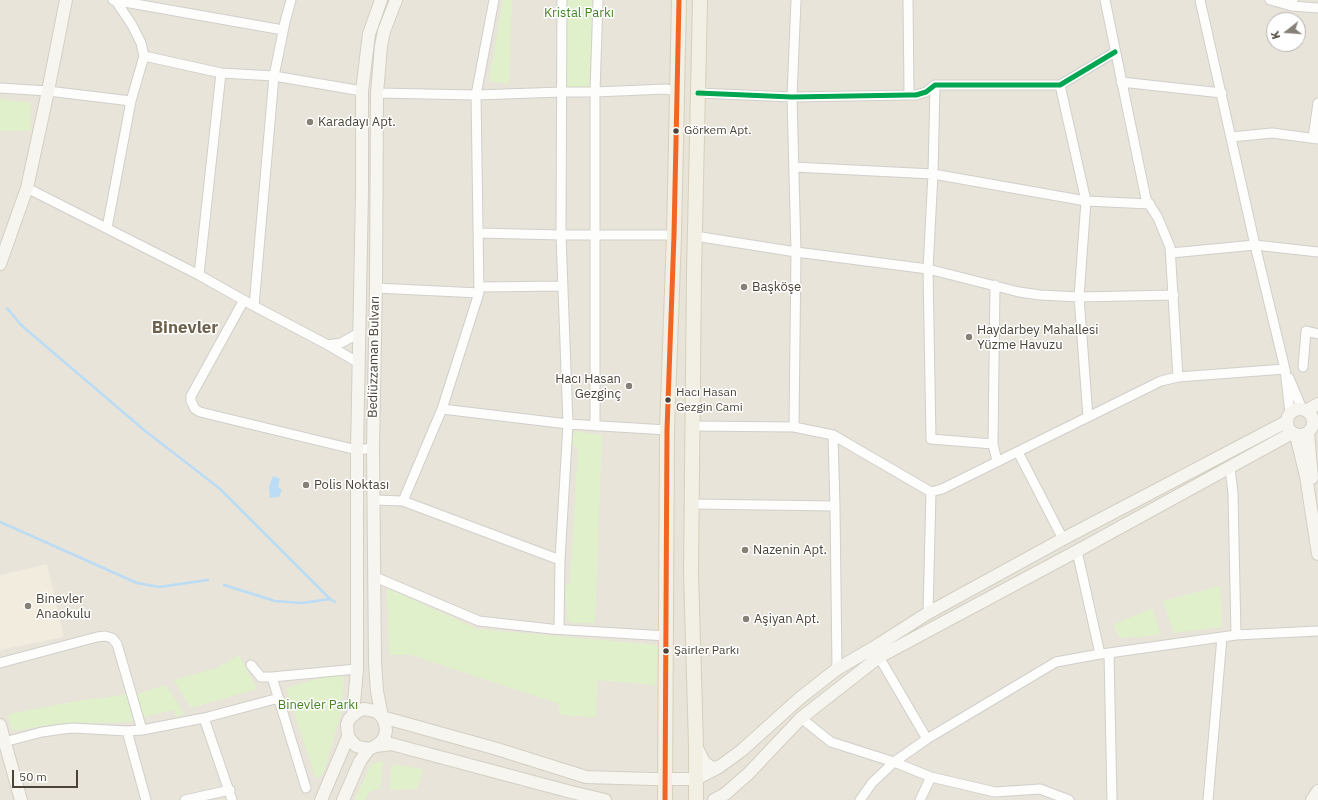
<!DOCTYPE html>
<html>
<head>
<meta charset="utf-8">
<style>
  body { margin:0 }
  #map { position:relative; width:1318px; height:800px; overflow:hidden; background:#f3f2ed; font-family:"IBM Plex Sans",sans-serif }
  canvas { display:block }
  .north { position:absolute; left:1266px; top:12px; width:40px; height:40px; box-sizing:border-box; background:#fff; border:1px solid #b7b4af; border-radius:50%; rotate:253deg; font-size:11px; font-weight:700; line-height:16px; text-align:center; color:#4b4337 }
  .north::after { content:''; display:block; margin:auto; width:14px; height:18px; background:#868077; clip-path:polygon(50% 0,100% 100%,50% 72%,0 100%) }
  .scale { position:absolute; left:12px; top:770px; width:66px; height:18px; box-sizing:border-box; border:2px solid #4b4337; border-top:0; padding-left:5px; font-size:12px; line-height:14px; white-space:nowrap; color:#4b4337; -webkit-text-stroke:3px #fff; paint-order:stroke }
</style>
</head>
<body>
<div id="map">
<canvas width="1318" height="800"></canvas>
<div class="north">K</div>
<div class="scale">50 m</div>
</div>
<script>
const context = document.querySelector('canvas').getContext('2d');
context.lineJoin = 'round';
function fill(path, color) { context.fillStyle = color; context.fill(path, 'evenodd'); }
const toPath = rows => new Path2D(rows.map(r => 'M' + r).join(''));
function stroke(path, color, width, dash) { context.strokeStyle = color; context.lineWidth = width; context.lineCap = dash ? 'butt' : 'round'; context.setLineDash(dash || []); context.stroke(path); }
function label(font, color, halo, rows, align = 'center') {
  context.font = font + ' "IBM Plex Sans",sans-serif'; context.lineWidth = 3; context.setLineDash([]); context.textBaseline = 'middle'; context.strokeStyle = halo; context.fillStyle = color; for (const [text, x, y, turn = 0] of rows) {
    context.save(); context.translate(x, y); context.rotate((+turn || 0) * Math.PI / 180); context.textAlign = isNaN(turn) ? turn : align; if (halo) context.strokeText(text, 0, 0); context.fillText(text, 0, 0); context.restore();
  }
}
const residential = toPath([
  [0,0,1318,0,1318,800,0,800],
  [1274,20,1298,20,1298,44,1274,44]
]);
const education = toPath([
  [47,564,64,637,0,650,0,575]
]);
const green = toPath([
  [503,0,512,0,509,84,489,81],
  [565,0,593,0,589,90,567,89],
  [0,99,31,103,30,131,0,131],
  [574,431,602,435,595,623,572,623,567,618,565,585,570,583,578,449,572,444],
  [1220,586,1222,627,1174,633,1163,601],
  [387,588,478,629,658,645,656,685,597,680,596,717,560,715,559,704,411,655,389,655],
  [1152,608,1161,635,1120,638,1113,625],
  [239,655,257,689,191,708,174,680,217,668],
  [344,673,342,710,323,774,316,779,286,688,316,679],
  [166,685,185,714,177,717,174,710,143,717,137,694],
  [127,694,133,722,56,724,12,731,8,714,83,700,105,698],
  [383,761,380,789,373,790,369,793,365,800,354,800,371,765,377,762],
  [392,764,423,769,417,789,389,790]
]);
const water = toPath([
  [273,476,280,479,278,487,282,490,279,497,270,498,269,487]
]);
const stream = toPath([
  [7,308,21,325,144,430,219,488,330,599,335,602],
  [0,522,137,583,159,587,208,580],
  [224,585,275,601,302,603,330,599]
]);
const street = toPath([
  [113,0,283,30],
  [908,0,909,95],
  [1105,0,1146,199,1158,218,1170,247,1178,377],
  [1200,0,1255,245,1285,369,1290,413],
  [1270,0,1292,6],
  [1293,0,1292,6,1318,8],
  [144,56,221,73,274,76,362,91],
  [1121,82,1222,93],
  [935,85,933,174,928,269,931,439,993,444],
  [1060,85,1086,201,1079,297,1088,417],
  [0,88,48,91,131,101],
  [377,93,476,95,562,92,595,92,666,89,676,91],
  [698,93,792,97,909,95,916,95,926,92,935,85,1060,85,1115,52],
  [1231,137,1272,133,1318,139],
  [1313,138,1318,103],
  [794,167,933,174,1086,201,1150,204],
  [27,188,199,275,254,306,328,345,359,363],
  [107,228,131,101,144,56,141,43,132,25,116,1],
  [478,233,561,235,674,235],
  [695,236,796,252,928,269,1019,292,1040,295,1079,297,1174,295],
  [1171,253,1255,245,1318,252],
  [199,275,221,73],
  [995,285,993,444,997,461],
  [479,287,563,286],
  [376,288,479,293],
  [244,300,191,396,191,401,195,409,200,412,357,450,373,448],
  [254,306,274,76,285,22,291,0],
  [328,345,341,343,359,333],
  [1303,367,1306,331,1318,334],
  [1289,378,1302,409],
  [442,409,479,293,476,95,494,0],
  [595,426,595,92,598,0],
  [693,426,794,427,833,435,931,492,942,489,1161,381,1178,377,1285,369],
  [794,427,796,252,792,97,796,0],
  [833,435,835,506,837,669],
  [1018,452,1063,539],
  [1230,468,1233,493,1236,635],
  [374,500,403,501,442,409,568,424,667,430],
  [403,501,560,560],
  [692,504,835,506],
  [1077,551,1100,654,1109,653,1112,800],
  [375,577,479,621,551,629,667,636],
  [928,613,931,492],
  [559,629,560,560,568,424,561,235,562,0],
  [1109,653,1236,635,1318,631],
  [879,657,927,739,1056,662,1100,654],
  [0,663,97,637,105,636,112,638,117,644,142,730],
  [251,665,261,677,272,677,306,788],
  [272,677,357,669],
  [204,718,232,800],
  [801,718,831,742,894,762,931,777,995,792,1040,789,1069,800],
  [127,731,146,800],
  [4,742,42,732,63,729,73,728,127,731,142,730,204,718,279,698],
  [185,800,230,790],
  [860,800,872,783,894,762,927,739],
  [920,800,931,777],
  [1208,800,1222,637]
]);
const secondary = toPath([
  [0,264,27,188,48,91,66,0],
  '1287 422a13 13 0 1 1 26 0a13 13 0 1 1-26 0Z',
  [1306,411,1318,404],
  [1308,433,1312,478],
  [1296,435,1306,476,1318,554],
  [353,715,357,669,357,450,362,191,362,91,369,34,381,0],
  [0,725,21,800],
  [348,737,356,746,363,748,369,749],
  [376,746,391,744,571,792,605,800],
  [696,746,704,762,712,768,719,767],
  [321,800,348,737,347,725,349,719,358,711,364,709,370,710,377,712,382,717,497,749,586,777,652,779,696,779,719,767,741,751,800,698,837,669,873,648,928,613,1063,539,1286,422],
  [343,800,360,761,369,749,376,746,381,742,385,736,386,730,385,723,382,717,377,691,375,663,373,448,376,288,377,93,381,46,384,31,396,0],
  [714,800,725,794,748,774,801,718,879,657,1077,551,1292,433],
  [1312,800,1318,791]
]);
const primary = toPath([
  [665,800,667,430,674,235,679,0],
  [696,800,696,746,691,572,694,274,700,0]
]);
const bus1 = toPath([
  [665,800,667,430,674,235,679,0]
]);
const bus2 = toPath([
  [698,93,792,97,909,95,916,95,926,92,935,85,1060,85,1115,52]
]);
const markers = [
  [310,122,4,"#868077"],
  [676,131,3.5,"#4b4337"],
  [744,287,4,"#868077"],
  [969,337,4,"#868077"],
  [629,386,4,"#868077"],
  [668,400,3.5,"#4b4337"],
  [306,485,4,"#868077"],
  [745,550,4,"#868077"],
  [28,606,4,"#868077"],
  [746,619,4,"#868077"],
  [666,651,3.5,"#4b4337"]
];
const busNames = [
  ["Görkem Apt.",684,131],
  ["Hacı Hasan",676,393],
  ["Gezgin Cami",676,408],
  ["Şairler Parkı",674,651]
];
const parkNames = [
  ["Kristal Parkı",579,13],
  ["Binevler Parkı",318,705]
];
const poiNames = [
  ["Karadayı Apt.",318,122],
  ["Başköşe",752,287],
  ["Haydarbey Mahallesi",977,330],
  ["Yüzme Havuzu",977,345],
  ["Hacı Hasan",621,379,"right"],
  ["Gezginç",621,394,"right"],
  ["Polis Noktası",314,485],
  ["Nazenin Apt.",753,550],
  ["Binevler",36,599],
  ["Anaokulu",36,614],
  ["Aşiyan Apt.",754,619]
];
const streetNames = [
  ["Bediüzzaman Bulvarı",374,357,-89]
];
const districtNames = [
  ["Binevler",185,328]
];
fill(residential, '#e8e4da');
fill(education, '#f1ecde');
fill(green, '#e0f0cb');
fill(water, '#badcf5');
stroke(stream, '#badcf5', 2.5);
stroke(street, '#d1cfca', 11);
stroke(secondary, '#d3cfc3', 14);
stroke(primary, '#d8cfb8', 16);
stroke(street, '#fdfdfc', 9);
stroke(secondary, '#f7f5f0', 12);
stroke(primary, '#f2efe5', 14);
stroke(bus1, '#f26522', 5);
stroke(bus2, '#00a651', 5);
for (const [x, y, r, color] of markers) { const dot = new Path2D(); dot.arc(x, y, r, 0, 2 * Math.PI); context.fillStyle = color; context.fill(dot); stroke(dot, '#fff', 1.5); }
label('12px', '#4b4337', '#fff', busNames, 'left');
label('13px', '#468423', '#fff', parkNames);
label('13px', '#4b4337', '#fff', poiNames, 'left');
label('13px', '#4b4337', '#fff', streetNames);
label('bold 17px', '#6f624d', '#fff', districtNames);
</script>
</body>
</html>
